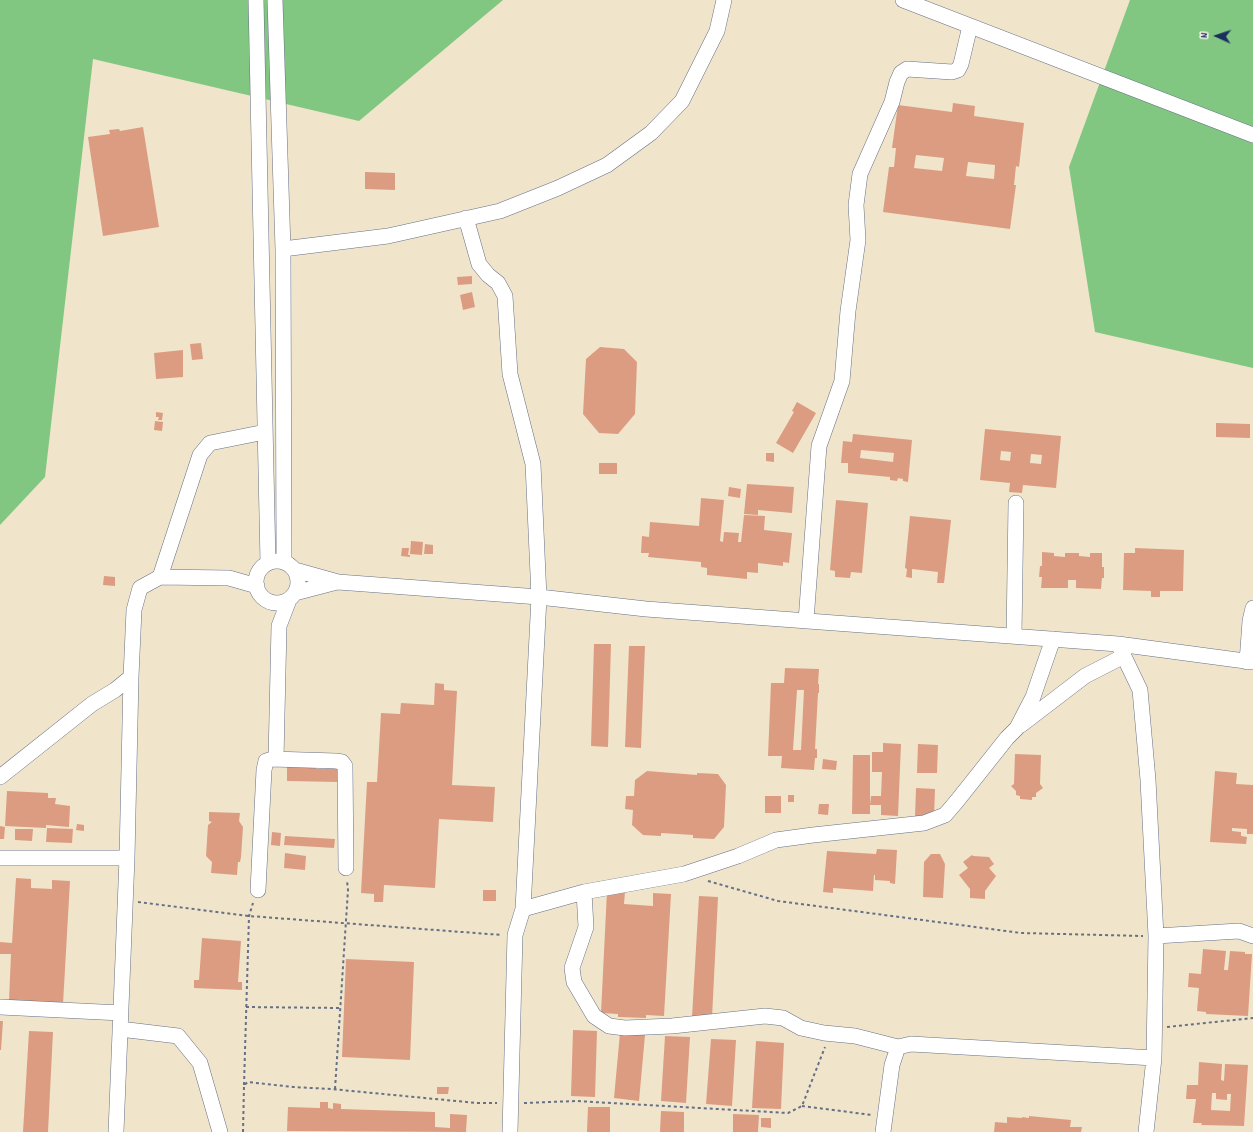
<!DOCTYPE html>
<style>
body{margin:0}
#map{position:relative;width:1253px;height:1132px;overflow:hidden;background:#f0e5ca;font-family:Dekko,sans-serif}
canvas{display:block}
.north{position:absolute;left:1197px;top:16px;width:40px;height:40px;-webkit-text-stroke:3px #f7f3e8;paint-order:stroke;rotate:273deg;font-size:11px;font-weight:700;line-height:16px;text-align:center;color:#1b2f5e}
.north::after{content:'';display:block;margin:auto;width:14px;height:18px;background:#1b2f5e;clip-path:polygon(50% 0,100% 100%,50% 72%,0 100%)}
</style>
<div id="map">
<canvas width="1253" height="1132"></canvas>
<div class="north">N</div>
</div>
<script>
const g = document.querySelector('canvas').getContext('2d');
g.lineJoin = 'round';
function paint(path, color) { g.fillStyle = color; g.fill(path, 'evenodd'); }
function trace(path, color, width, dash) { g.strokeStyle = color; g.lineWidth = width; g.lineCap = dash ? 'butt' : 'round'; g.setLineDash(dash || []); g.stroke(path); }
paint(new Path2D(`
 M0,0H503L359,121L93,59L45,477L0,525Z
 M1130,0H1253V368L1095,332L1069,167Z`), '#81c782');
paint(new Path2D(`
 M953,103L975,106L974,116L1024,123L1019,167L1016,166L1014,185H1016L1010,229L883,212L889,167H894L896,148H892L898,105L952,112ZM916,155L944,158L942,171L914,168ZM968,162L995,165L994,179L966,176Z
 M143,127L159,227L103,236L88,137L110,134L109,130L119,129L120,131Z
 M365,172L395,173V190L365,189Z
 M472,276V284L458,285L457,277Z
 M472,292L475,307L463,310L460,295Z
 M201,343L203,359L192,360L190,344Z
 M600,347L624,349L637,362L635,414L618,434L599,433L583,414L586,359Z
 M183,350V377L156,379L154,353Z
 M797,402L816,413L793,453L776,443L794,412L792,411Z
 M156,412L163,413L162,420H158L159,417H156Z
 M155,421L163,422L162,431L154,430Z
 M1216,423L1250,424V438L1216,437Z
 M985,429L1061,436L1056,488L1023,485L1022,493L1009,492L1010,483L980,480ZM1001,451L1011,452L1010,461L1000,460ZM1031,454L1042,455L1041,464L1030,463Z
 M853,434L912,440L908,482L903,481V479L898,478L897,481L890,480V477L848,473V463H841L843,441L852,442ZM861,450L894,453L893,462L860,458Z
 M766,453H774V462L766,461Z
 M599,463H617V474H599Z
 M747,484L794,487L792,513L758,510V515L744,514Z
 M729,487L741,489L740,498L728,496Z
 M701,498L724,500L720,541L723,542L724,532L739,533L738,542H741L744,515L765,516L764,530L792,533L789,563L783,562V566L758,563V573L747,572V579L707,575V568L701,567V562L648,557L649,553H641L642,536L649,537L650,522L699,526Z
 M836,500L868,503L862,573L851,572L850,578L835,577V571L830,570Z
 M910,516L951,520L944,583H937L938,572L912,569V578L906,577L907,569L905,568Z
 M411,541L423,542L422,555L410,554Z
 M425,544L433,545V554H424Z
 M402,548H409L408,555H410V557L401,556Z
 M1135,548L1184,550L1183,591H1160V597H1151V591L1123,590L1124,553H1135Z
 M1042,552L1054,553V556L1065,557V553H1079V556L1090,557V553H1102V567H1104V578H1102L1101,589L1076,588V580H1068V588H1041L1042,577H1039L1040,566H1042Z
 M104,576L115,577V586L103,585Z
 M594,644H611L608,747L591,746Z
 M629,646H645L641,748L625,747Z
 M785,668L819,669L818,684H819V693H818L815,749H817V758H815L814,770L781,768L782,756H768L771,683H784ZM797,690H804L801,750H793Z
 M435,683L444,684V690L457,691L452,785L495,787L493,822L439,819L435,888L384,885L383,902H374V894L361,893L367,782H377L381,713L400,714L401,703L434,705Z
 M883,743L901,744L898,816L881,815V805H870L871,796H881L882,772H872V752H883Z
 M918,744L938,745L937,773H917Z
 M1015,754L1041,755L1040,784L1043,788L1036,793V797H1032V800L1020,799V796L1016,795V791L1011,786L1014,784Z
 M853,755H870V814H852Z
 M823,759L837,761L836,770L822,769Z
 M287,762L316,763V769H327V763H338V782L287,781Z
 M647,771L697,775V773L718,774L726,785L724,827L714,839L693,838V835L661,833V836L643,835L632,825L633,810L625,809L626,796H634L635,780Z
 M1215,771L1237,773L1236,784L1253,785V834H1247V829L1232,828V831L1241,832V836L1247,837L1246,844L1210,842Z
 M916,788L935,789L934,817H915Z
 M7,791L48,793V798H56L55,804L70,806L69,827L46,825V828L5,826Z
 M788,795H794V802H788Z
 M765,796H781V813H765Z
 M819,804H829L828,815L818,814Z
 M209,812L240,813L239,821L243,827L241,857L240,862H238L237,875L211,873L212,862L206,856L208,825L212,822L209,821Z
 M77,824L84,825V831L76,830Z
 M0,826L5,827L4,839H0Z
 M47,828L73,829L72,843L46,842Z
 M15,829H33L32,841L15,840Z
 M272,832L281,833L280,846L271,845Z
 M285,836L335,839L334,848L284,845Z
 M877,849L897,850L895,884L890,883V881L875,880V875H874L873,891L833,888V893L823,892L827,851L876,854Z
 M285,853L306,856L305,870L284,868Z
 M931,854H940L945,864L943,898L923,897L924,862Z
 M972,855L973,856L989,857L994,864L989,868L996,876L985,891V899L970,898V889L959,875L968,868L963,862Z
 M16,878L31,879V888L52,889V880L70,881L63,1004L9,1001L11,954H0V942L12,943Z
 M483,890H496V901H483Z
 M607,891L625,892L624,904L653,906V893L671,894L664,1016L646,1015V1018L618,1017V1014L601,1013Z
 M699,896L718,897L712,1018L692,1017Z
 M202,938L241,941L238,982H242V990L194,988V980H199Z
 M1203,949L1226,951L1224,970H1228L1230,951L1245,952V954H1252L1248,1016L1206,1014V1012L1197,1011L1199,988L1188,987L1189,973L1201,974Z
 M346,959L414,962L410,1060L342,1057Z
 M0,1021H3L1,1050H0Z
 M573,1030L597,1031L595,1097L571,1096Z
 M29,1031L53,1032L48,1132H23Z
 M620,1033L645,1035L639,1101L614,1098Z
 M665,1036L690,1037L686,1103L661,1101Z
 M711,1039L736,1040L732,1106L706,1104Z
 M756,1041L784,1043L781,1109L752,1108Z
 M1199,1062L1222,1064L1221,1080L1224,1081L1225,1064L1248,1065L1244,1126L1201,1125L1202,1123H1193L1196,1099H1186L1187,1085H1198ZM1212,1093H1216V1099L1227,1100V1094H1231L1230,1111L1211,1110Z
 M437,1087H449L448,1094H437Z
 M320,1102H328V1108L333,1109V1103L341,1104V1109L435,1112V1127L450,1128V1114L467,1115L466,1132L287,1131L288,1107L320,1108Z
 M588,1107H610V1132H587Z
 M661,1111L684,1112V1132H660Z
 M733,1114L759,1115L758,1132H733Z
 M1029,1116L1071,1120L1070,1127H1082L1081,1132H994L995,1122L1007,1123V1117L1022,1118V1117L1029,1118Z
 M761,1118H771V1128L761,1127Z`), '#dc9c82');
const minor = new Path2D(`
 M256,0L268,563
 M275,0L283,249L284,562
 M903,0L1253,135
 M466,218L479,264L488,275L498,283L505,296L510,374L533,464L539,597L523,909L515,935L510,1132
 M283,249L388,236L500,211L558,188L607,165L651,133L682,101L717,31L724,0
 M256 582a21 21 0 1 1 42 0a21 21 0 1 1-42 0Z
 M295,570L338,582L539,597L646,609L1118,644
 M160,577L200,455L210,443L265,432
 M295,593L337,582
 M806,621L819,446L842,381L848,311L858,240L856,205L860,174L892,102L897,82L901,73L907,69L952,72L958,70L961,64L970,26
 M1014,636L1016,503
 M1247,662L1250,621L1253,608
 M1021,725L1085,676L1124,656
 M276,759L279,626L289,600
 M0,777L92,704L115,690L131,677
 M0,858H127
 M258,890L264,770L266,761L272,759L336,761L342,762L345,766L346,868
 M584,892L684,874L738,856L776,840L813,835L924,823L945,815L957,801L1007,738L1017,728L1033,697L1053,639
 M523,909L584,892L586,927L572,968L574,982L594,1016L609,1026L625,1028L672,1026L765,1016L783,1018L801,1028L824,1033L855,1036L898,1047
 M1156,936L1239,931L1253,936
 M0,1007L121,1013
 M120,1029L178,1036L200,1063L220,1132
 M116,1132L127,858L131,677L134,610L140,588L160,577L229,578L257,586
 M883,1132L892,1065L898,1047L911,1044L1154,1058
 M1146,1132L1154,1058L1156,936L1148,780L1140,690L1118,644L1253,662`);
trace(minor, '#666f84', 16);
trace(new Path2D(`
 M708,881L778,901L1021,933L1143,936
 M138,902L249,916L502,935
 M246,1007L340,1008
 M1167,1027L1253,1018
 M244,1085L249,916L253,903
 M335,1089L348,890L347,881
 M524,1103L576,1101L788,1113L802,1106L825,1047
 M802,1106L872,1115
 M243,1132L244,1085L248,1082L293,1087L331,1089L477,1103H497`), '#666f84', 2, [3, 3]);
trace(minor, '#fff', 15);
</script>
